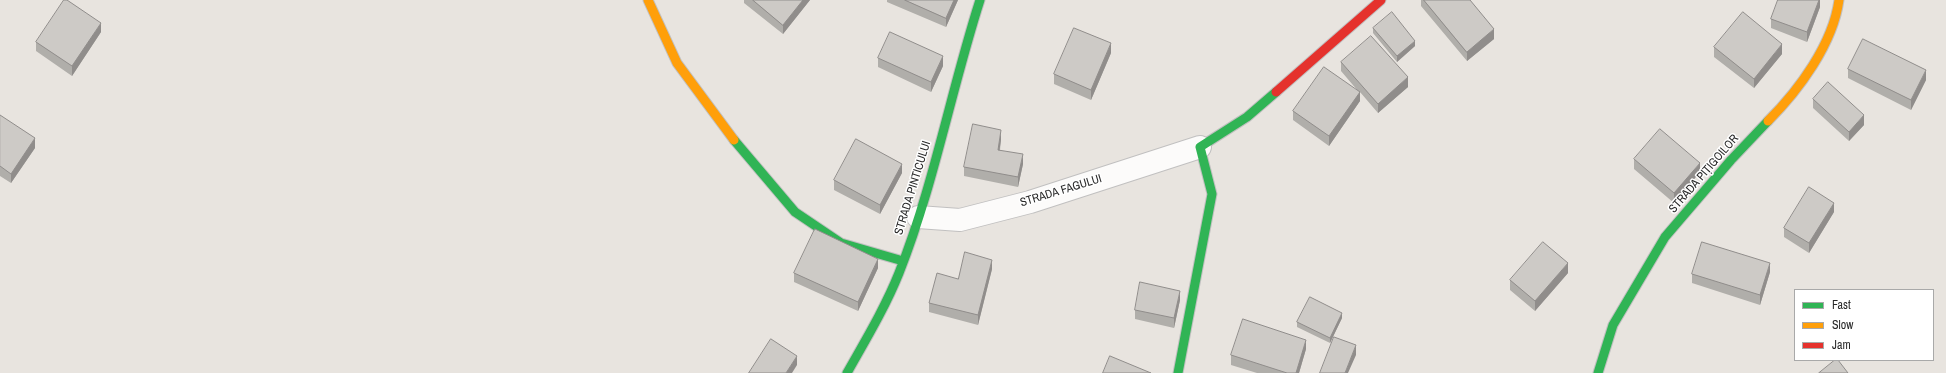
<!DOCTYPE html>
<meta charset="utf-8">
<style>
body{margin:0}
#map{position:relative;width:1946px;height:373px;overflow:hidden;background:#e8e4df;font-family:"Archivo Narrow",sans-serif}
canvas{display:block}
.legend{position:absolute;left:1794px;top:289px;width:140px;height:72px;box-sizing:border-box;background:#fff;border:1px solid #a9a9a9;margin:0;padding:5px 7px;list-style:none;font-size:12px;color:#292929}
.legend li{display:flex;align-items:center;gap:8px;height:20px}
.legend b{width:20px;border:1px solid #a9a9a9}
</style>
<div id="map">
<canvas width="1946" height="373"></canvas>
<ul class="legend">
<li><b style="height:5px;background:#30b455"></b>Fast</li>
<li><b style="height:5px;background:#ff9f0a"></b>Slow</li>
<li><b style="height:5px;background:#e5322d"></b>Jam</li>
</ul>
</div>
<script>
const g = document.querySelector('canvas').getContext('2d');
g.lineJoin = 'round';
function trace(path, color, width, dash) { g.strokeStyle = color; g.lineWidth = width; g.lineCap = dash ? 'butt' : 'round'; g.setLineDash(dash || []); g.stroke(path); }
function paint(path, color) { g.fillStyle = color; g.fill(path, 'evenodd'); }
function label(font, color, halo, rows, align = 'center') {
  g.font = font + ' "Archivo Narrow",sans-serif'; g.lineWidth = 3; g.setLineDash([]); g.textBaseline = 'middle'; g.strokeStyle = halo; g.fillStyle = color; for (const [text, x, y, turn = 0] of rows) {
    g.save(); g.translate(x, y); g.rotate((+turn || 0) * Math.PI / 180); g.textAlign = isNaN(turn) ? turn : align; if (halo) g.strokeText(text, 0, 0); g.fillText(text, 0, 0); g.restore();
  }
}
const street = new Path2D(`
 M918,217L960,220L1030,202L1200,147`);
const fast = new Path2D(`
 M734,140L795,212L841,243L903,261
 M847,373C865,341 885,308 899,273C934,185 951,90 980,0
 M1178,373L1212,194L1200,147L1247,117L1276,92
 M1598,373L1613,325L1665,237L1731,160L1768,121`);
const slow = new Path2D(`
 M648,0L677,63L734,140
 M1768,121C1799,90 1833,44 1839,0`);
const jam = new Path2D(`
 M1276,92L1381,0`);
trace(street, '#c1c0c0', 24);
trace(fast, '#c1c0c0', 11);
trace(slow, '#c1c0c0', 11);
trace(jam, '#c1c0c0', 11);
trace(street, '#fcfbfa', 22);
trace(fast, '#30b455', 9);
trace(slow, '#ff9f0a', 9);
trace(jam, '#e5322d', 9);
paint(new Path2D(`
 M744,0H810L783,34L744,3Z
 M887,0H958L946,27L887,2Z
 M1421,0H1470L1494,39L1467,61L1421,6Z
 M1820,0V7L1807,42L1771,28V19Z
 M1373,28L1415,46L1397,62L1373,33Z
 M101,32L72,76L36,51V42Z
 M1714,47L1782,54L1754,88L1714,57Z
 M1111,53L1091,100L1054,84V74Z
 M878,58L943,66L931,92L878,67Z
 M1341,62L1408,87L1378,113L1360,92V101L1329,146L1293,120V111L1358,91L1341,71Z
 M1848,69L1926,80L1911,110L1848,78Z
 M1813,99L1864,125L1849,141L1813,108Z
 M0,115L35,148L11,183L0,176Z
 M1001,140L1000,150L1023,164L1018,187L964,176V167Z
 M1634,159L1700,172L1674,203L1634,169Z
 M902,173L880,214L834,190V180Z
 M1834,212L1809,253L1784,237V228Z
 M878,268L858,311L794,282V273Z
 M992,269L978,325L929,312V303L958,279Z
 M1770,272L1760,305L1692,283V274Z
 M1568,273L1535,311L1510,290V280Z
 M1180,300L1174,328L1135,319V310Z
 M1342,318L1330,343L1297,327V322Z
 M1306,349L1299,373H1257L1231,365V355Z`), '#b0aeaa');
paint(new Path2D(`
 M803,0H810L783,34V25Z
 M954,0H958L946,27V18Z
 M1819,0H1820V7L1807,42V32Z
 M101,23V32L72,76V66Z
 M1494,29V39L1467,61V52Z
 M1415,41V46L1397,62V56Z
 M1111,43V53L1091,100V90Z
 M1782,44V54L1754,88V79Z
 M943,56V66L931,92V82Z
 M1926,70V80L1911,110V100Z
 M1408,77V87L1378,113V104Z
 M1360,92V101L1329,146V136Z
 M1864,115V125L1849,141V132Z
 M1001,130V140L998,159V150Z
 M35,138V148L11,183V174Z
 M1023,154V164L1018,187V177Z
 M1700,163V172L1674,203V193Z
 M902,164V173L880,214V205Z
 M1834,203V212L1809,253V243Z
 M878,259V268L858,311V302Z
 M992,260V269L978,325V315Z
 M1568,263V273L1535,311V301Z
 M1770,263V272L1760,305V295Z
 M1180,291V300L1174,328V318Z
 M1342,313V318L1330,343V338Z
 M1306,340V349L1299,373H1296Z
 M1356,345V355L1348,373H1345Z
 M797,356V365L792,373H786Z`), '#908d8b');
const building = new Path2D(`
 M64,0H67L101,23L72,66L36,42Z
 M753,0H803L783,25Z
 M905,0H954L946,18Z
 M1424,0H1470L1494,29L1467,52Z
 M1778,0H1819L1807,32L1771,19Z
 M1392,12L1415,41L1397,56L1373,28Z
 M1743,12L1782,44L1754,79L1714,47Z
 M1074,28L1111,43L1091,90L1054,74Z
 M890,32L943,56L931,82L878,58Z
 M1371,36L1408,77L1378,104L1341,62Z
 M1863,39L1926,70L1911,100L1848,69Z
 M1324,67L1360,92L1329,136L1293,111Z
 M1828,82L1864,115L1849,132L1813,99Z
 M0,115L35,138L11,174L0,166Z
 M973,124L1001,130L998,150L1023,154L1018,177L964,167Z
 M1660,129L1700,163L1674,193L1634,159Z
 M856,139L902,164L880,205L834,180Z
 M1809,187L1834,203L1809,243L1784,228Z
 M815,229L878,259L858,302L794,273Z
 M1543,242L1568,263L1535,301L1510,280Z
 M1702,242L1770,263L1760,295L1692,274Z
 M965,252L992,260L978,315L929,303L937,273L958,279Z
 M1140,282L1180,291L1174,318L1135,310Z
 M1310,297L1342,313L1330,338L1297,322Z
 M1243,319L1306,340L1296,373H1287L1231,355Z
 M1334,337L1356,345L1345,373H1320Z
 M771,339L797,356L786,373H749Z
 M1110,356L1151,373H1103Z
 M1835,360H1838L1848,373H1819Z`);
paint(building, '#cdcac6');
trace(building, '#908d8b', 1);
label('12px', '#292929', '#fff', [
 ["STRADA PIȚIGOILOR",1704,174,-49],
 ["STRADA PINTICULUI",913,188,-73],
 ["STRADA FAGULUI",1061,191,-17]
]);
</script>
